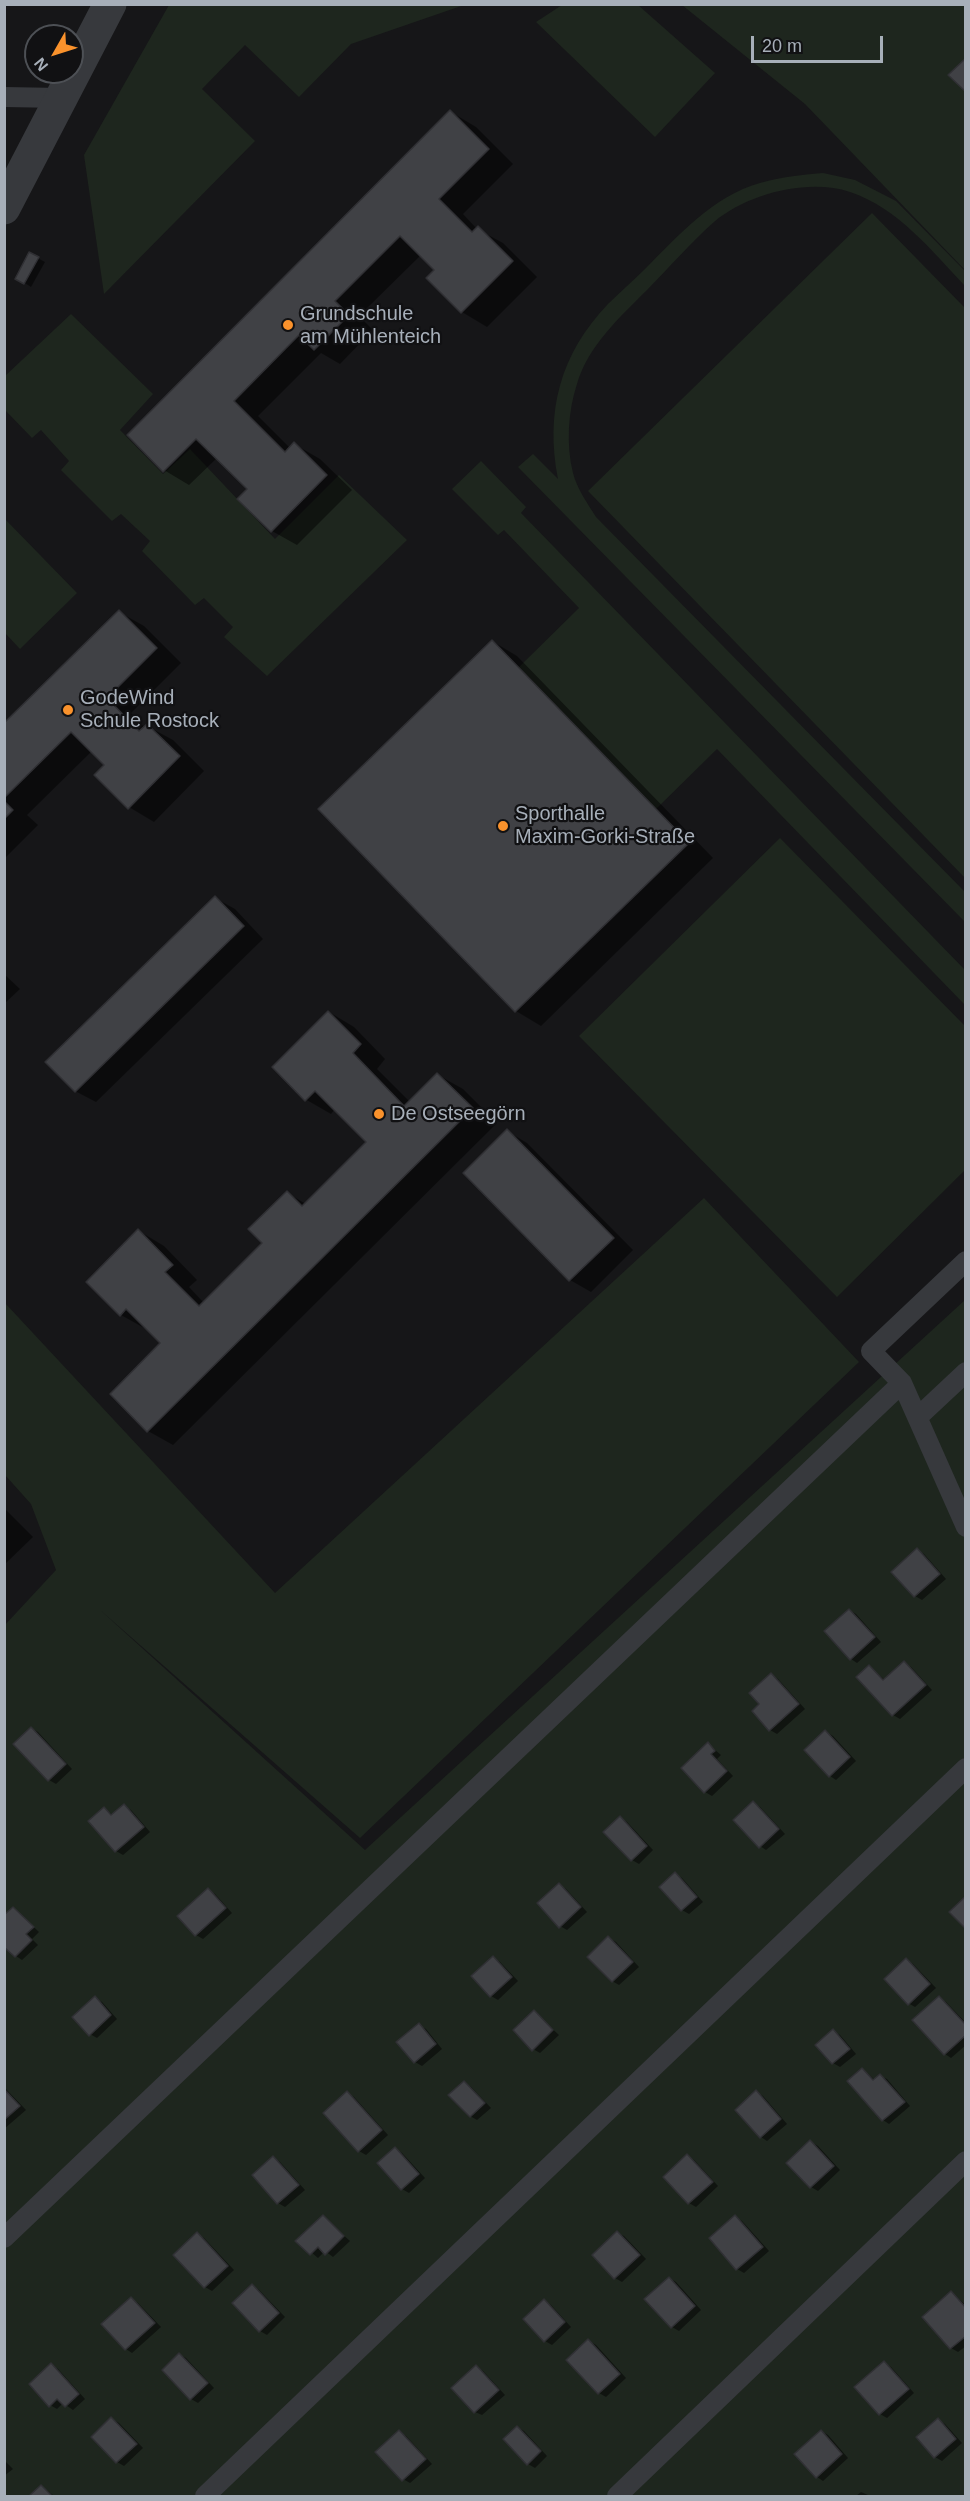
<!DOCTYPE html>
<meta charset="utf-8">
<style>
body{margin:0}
#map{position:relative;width:970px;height:2501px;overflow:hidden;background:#161618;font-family:Arial,sans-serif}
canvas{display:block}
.frame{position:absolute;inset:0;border:6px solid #a7afb9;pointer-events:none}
.north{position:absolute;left:24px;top:24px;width:60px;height:60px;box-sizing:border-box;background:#111113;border:2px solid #4d5055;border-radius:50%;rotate:231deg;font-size:16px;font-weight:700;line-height:24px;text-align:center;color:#a7afb9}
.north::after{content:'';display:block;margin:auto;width:21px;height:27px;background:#fa922c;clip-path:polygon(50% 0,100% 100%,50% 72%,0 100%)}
.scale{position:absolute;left:751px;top:36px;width:132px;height:27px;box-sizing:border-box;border:3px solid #a7afb9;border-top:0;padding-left:8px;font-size:18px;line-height:21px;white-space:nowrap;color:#a7afb9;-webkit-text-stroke:4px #111113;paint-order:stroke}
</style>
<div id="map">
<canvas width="970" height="2501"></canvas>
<div class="frame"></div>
<div class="north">N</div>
<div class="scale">20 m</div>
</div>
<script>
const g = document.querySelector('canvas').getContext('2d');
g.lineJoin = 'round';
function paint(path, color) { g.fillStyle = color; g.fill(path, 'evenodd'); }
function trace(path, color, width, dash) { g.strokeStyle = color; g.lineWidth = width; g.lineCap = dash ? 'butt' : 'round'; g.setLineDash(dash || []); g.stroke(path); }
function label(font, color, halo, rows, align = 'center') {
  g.font = font + ' Arial,sans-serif'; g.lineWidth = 4.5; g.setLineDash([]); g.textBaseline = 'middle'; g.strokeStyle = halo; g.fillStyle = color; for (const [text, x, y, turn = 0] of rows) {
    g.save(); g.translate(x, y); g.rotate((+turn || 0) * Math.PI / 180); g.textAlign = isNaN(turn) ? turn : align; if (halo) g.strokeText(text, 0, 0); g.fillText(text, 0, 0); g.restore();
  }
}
paint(new Path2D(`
 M169,5H464L351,44L299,97L245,45L202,89L255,141L104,294L84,155Z
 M562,5H638L715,73L655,137L536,22Z
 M682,5H965V270L805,104Z
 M823,173L855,180L896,201L965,271V286C932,251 898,208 850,192C808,178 747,194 714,222C690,243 669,268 647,290C620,317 588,346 577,384C568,411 566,445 573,473C577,489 588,504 596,517L965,892V922L518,467L533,454L558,479C545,412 560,354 608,304C620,292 633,281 645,269C678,236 713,196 760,183C780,177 801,175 823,173Z
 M872,213L965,308V878L588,491Z
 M71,314L153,394L120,430L163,474L190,449L275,539L339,475L407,540L267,676L224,637L233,627L204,598L195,605L142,551L150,541L121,514L112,521L61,470L69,461L41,430L32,438L5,410V376Z
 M481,461L526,507L521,513L965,970V1005L717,749L656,809L518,668L579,608L504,530L498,535L452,489Z
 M4,518L77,593L20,649L5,633Z
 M780,838L965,1026V1170L837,1297L579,1036Z
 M704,1198L859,1362L360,1838L99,1609L365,1850L965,1300V2496H5L4,1626L56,1570L31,1504L5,1475V1303L275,1593Z`), '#1e261e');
paint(new Path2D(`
 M451,112L476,127L513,164L463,214L477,229L503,243L537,277L487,327L462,312L428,278L436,270L421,255L359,316L373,330L340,364L321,353L258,416L290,448L294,444L320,459L352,490L297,545L272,531L249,489L217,458L189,485L164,470Z
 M30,254L45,262L31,287L17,278Z
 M119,612L144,626L181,663L131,713L145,728L147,726L173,740L204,771L154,822L129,807L106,765L92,751L27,815L38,825L6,857L4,725Z
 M492,641L517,656L713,858L541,1026L516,1011Z
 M215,898L235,909L263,939L96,1102L75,1091Z
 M4,974L20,989L4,1004Z
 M329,1012L354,1027L385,1059L377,1069L410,1102L438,1075L463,1089L497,1123L173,1445L148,1431L163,1343L146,1329L121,1315L139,1231L164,1246L197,1280L189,1287L204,1303L264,1243L287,1193L306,1204L368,1142L335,1109L331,1114L305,1099Z
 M507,1131L527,1143L633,1250L591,1292L570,1280L465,1173Z
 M4,1508L33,1537L4,1565Z
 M917,1550L924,1554L946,1579L922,1600L915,1596L893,1572Z
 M849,1610L856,1614L881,1642L857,1663L851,1659Z
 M904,1663L911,1667L932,1690L900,1719L893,1715L869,1667L885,1680Z
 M771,1675L778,1679L805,1709L777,1734L770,1730L761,1704Z
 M31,1728L38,1732L72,1769L56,1784L49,1780Z
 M826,1732L833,1736L856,1761L836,1780L830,1776Z
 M708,1744L721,1755L717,1759L733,1776L712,1796L705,1792Z
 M753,1803L760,1807L785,1834L766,1850L760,1846Z
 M124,1806L131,1810L150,1832L123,1855L116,1851L105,1809L113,1815Z
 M620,1818L627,1822L653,1850L639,1864L632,1860Z
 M675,1874L682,1878L703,1902L689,1914L682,1910L661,1887Z
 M559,1885L566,1889L587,1912L567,1930L560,1926Z
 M208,1890L215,1894L232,1913L203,1939L196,1935Z
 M14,1908L39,1932L32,1939L38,1945L22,1960L16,1956Z
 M609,1938L616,1942L639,1967L619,1985L612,1981Z
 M493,1958L500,1962L518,1981L498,2000L491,1996Z
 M906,1960L913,1964L936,1988L915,2007L908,2003Z
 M95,1998L102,2002L117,2019L97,2038L90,2034Z
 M939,1998L946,2002L966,2023V2045L951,2058L945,2054Z
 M534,2012L559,2035L540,2053L533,2049Z
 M419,2025L426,2029L442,2049L422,2066L415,2062Z
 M833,2031L840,2035L856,2054L840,2067L833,2063Z
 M863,2070L875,2080L880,2076L887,2079L910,2106L889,2124L883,2120Z
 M464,2083L471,2087L491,2108L477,2120L470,2116Z
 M4,2087L26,2110L4,2129Z
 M756,2092L763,2096L787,2124L767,2141L761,2137Z
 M347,2093L354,2097L388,2135L366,2155L359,2151Z
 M811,2142L818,2146L840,2170L818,2191L811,2187Z
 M395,2149L402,2153L425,2178L409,2193L402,2189L379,2164Z
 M687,2156L694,2160L718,2186L696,2207L689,2203Z
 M274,2158L280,2162L305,2190L285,2207L278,2203L254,2176Z
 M323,2217L350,2241L333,2257L325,2251L318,2258L298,2241Z
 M735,2217L742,2221L769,2251L744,2273L737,2269L711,2238Z
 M617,2233L624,2236L646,2259L622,2282L615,2278Z
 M197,2234L204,2238L234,2270L212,2291L205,2287L175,2255Z
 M669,2278L676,2282L701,2310L679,2331L672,2327Z
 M253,2286L259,2290L285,2317L267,2335L260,2331Z
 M951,2293L966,2305V2346L958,2352L951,2348L924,2317Z
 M131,2299L138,2303L161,2327L132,2353L126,2349Z
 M544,2301L551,2305L571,2327L552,2345L545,2341L525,2319Z
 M589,2341L596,2345L626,2378L606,2397L599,2393Z
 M179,2354L186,2358L214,2388L198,2403L191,2399Z
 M884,2363L891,2367L914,2393L887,2418L880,2414Z
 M51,2365L58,2369L85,2399L73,2410L63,2403L57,2409L50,2405Z
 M476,2367L483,2371L505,2395L482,2415L475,2412Z
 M112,2419L119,2423L143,2448L124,2466L117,2462Z
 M938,2420L945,2424L962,2443L942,2461L935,2457L918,2437Z
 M517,2427L524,2431L547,2456L535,2468L528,2464Z
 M821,2431L828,2435L848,2458L823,2481L817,2477Z
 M399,2432L406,2436L432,2464L410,2483L403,2479Z
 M4,2460L13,2469L4,2476Z
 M42,2487L48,2491L54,2496H31Z
 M861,2492L868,2495L869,2496H856Z`), '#0007');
const building = new Path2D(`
 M966,58V92L948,75Z
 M450,110L489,149L439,199L472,232L478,226L513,261L461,313L426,278L434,270L400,236L335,301L349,315L314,350L299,335L234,401L285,452L294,442L327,475L271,532L237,499L247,489L196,439L163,472L127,435Z
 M29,252L39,257L24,284L15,279Z
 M119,610L157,648L107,698L139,731L147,724L180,756L128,809L94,775L104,765L71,732L4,798V723Z
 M492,640L689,843L515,1012L318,809Z
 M4,801L13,810L4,819Z
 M215,896L244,926L75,1092L45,1062Z
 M328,1011L361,1044L353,1053L404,1106L437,1073L473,1108L147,1432L110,1394L160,1343L126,1309L120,1316L86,1282L138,1229L173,1265L165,1272L199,1306L262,1243L248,1229L287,1191L302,1206L366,1142L315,1091L305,1101L272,1067Z
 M507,1129L614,1238L569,1281L463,1173Z
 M917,1548L940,1574L914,1597L891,1572Z
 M849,1609L875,1637L850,1660L824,1631Z
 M904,1661L926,1685L892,1716L856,1677L869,1665L883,1680Z
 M771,1673L799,1704L769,1731L752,1711L759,1704L749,1693Z
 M31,1727L66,1764L48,1781L13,1744Z
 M825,1730L850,1757L829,1777L804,1750Z
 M708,1742L715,1751L711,1754L727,1771L704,1793L681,1768Z
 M753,1801L779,1829L759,1848L733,1820Z
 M124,1804L144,1827L115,1852L88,1821L104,1807L111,1815Z
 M620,1816L647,1846L631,1861L603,1832Z
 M675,1872L697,1897L681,1911L659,1887Z
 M559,1883L581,1907L559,1928L537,1903Z
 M208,1888L226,1908L195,1936L177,1916Z
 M966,1896V1929L949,1912Z
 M13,1907L34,1927L26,1934L32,1940L15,1957L4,1947V1915Z
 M608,1936L633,1962L612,1982L587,1957Z
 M493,1956L512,1977L490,1997L471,1976Z
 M906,1958L930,1984L908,2005L884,1979Z
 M95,1996L111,2015L89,2036L72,2017Z
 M939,1996L966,2025V2035L944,2055L912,2020Z
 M534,2010L553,2030L532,2051L513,2030Z
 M419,2023L436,2044L414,2063L396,2042Z
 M833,2029L850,2049L832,2064L815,2045Z
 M862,2068L873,2080L880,2074L905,2102L882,2121L847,2081Z
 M464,2081L485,2103L470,2117L448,2095Z
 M4,2089L20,2106L4,2120Z
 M756,2090L781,2119L760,2138L735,2110Z
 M347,2091L382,2130L358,2152L323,2113Z
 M810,2140L834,2166L810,2188L786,2163Z
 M395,2147L419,2174L401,2190L377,2163Z
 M687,2154L713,2182L688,2204L663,2177Z
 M273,2156L299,2185L277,2204L252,2175Z
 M323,2215L344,2236L325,2255L318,2247L310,2255L295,2241Z
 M735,2215L763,2247L736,2270L709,2238Z
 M617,2231L640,2255L614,2279L592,2255Z
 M197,2232L228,2266L204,2288L173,2255Z
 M669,2277L695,2306L671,2328L644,2299Z
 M252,2284L279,2313L259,2332L232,2303Z
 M951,2291L966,2308V2336L950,2349L922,2317Z
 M131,2297L155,2323L125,2350L101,2324Z
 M544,2299L565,2322L544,2342L523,2319Z
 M588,2339L620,2374L598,2394L566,2360Z
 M179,2353L208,2383L190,2400L162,2370Z
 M884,2361L909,2389L879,2415L854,2387Z
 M51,2363L79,2394L65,2407L57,2399L49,2407L29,2384Z
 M476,2365L499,2390L474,2413L451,2388Z
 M111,2417L137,2444L116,2463L91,2437Z
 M938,2418L956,2439L934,2458L916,2437Z
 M517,2426L541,2451L527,2465L503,2439Z
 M399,2430L426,2459L402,2481L375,2452Z
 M821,2430L842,2454L816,2478L794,2454Z
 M41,2485L52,2496H29Z`);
paint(building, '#404145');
trace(building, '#303034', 1.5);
trace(new Path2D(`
 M4,97L61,98
 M902,1383L871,1351L966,1261
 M918,1417L966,1372
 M4,2238L902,1383L966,1527
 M205,2496L966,1768
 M617,2496L966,2161`), '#37393d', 20);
trace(new Path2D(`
 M4,208L110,4`), '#37393d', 33);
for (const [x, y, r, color] of [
 [288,325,6,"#fa922c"],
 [68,710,6,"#fa922c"],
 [503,826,6,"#fa922c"],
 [379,1114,6,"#fa922c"]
]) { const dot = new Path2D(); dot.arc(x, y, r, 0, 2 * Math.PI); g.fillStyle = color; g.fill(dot); trace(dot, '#111113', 2); }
label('20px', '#a7afb9', '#111113', [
 ["Grundschule",300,314],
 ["am Mühlenteich",300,337],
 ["GodeWind",80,698],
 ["Schule Rostock",80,721],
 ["Sporthalle",515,814],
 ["Maxim-Gorki-Straße",515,837],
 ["De Ostseegörn",391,1114]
], 'left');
</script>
